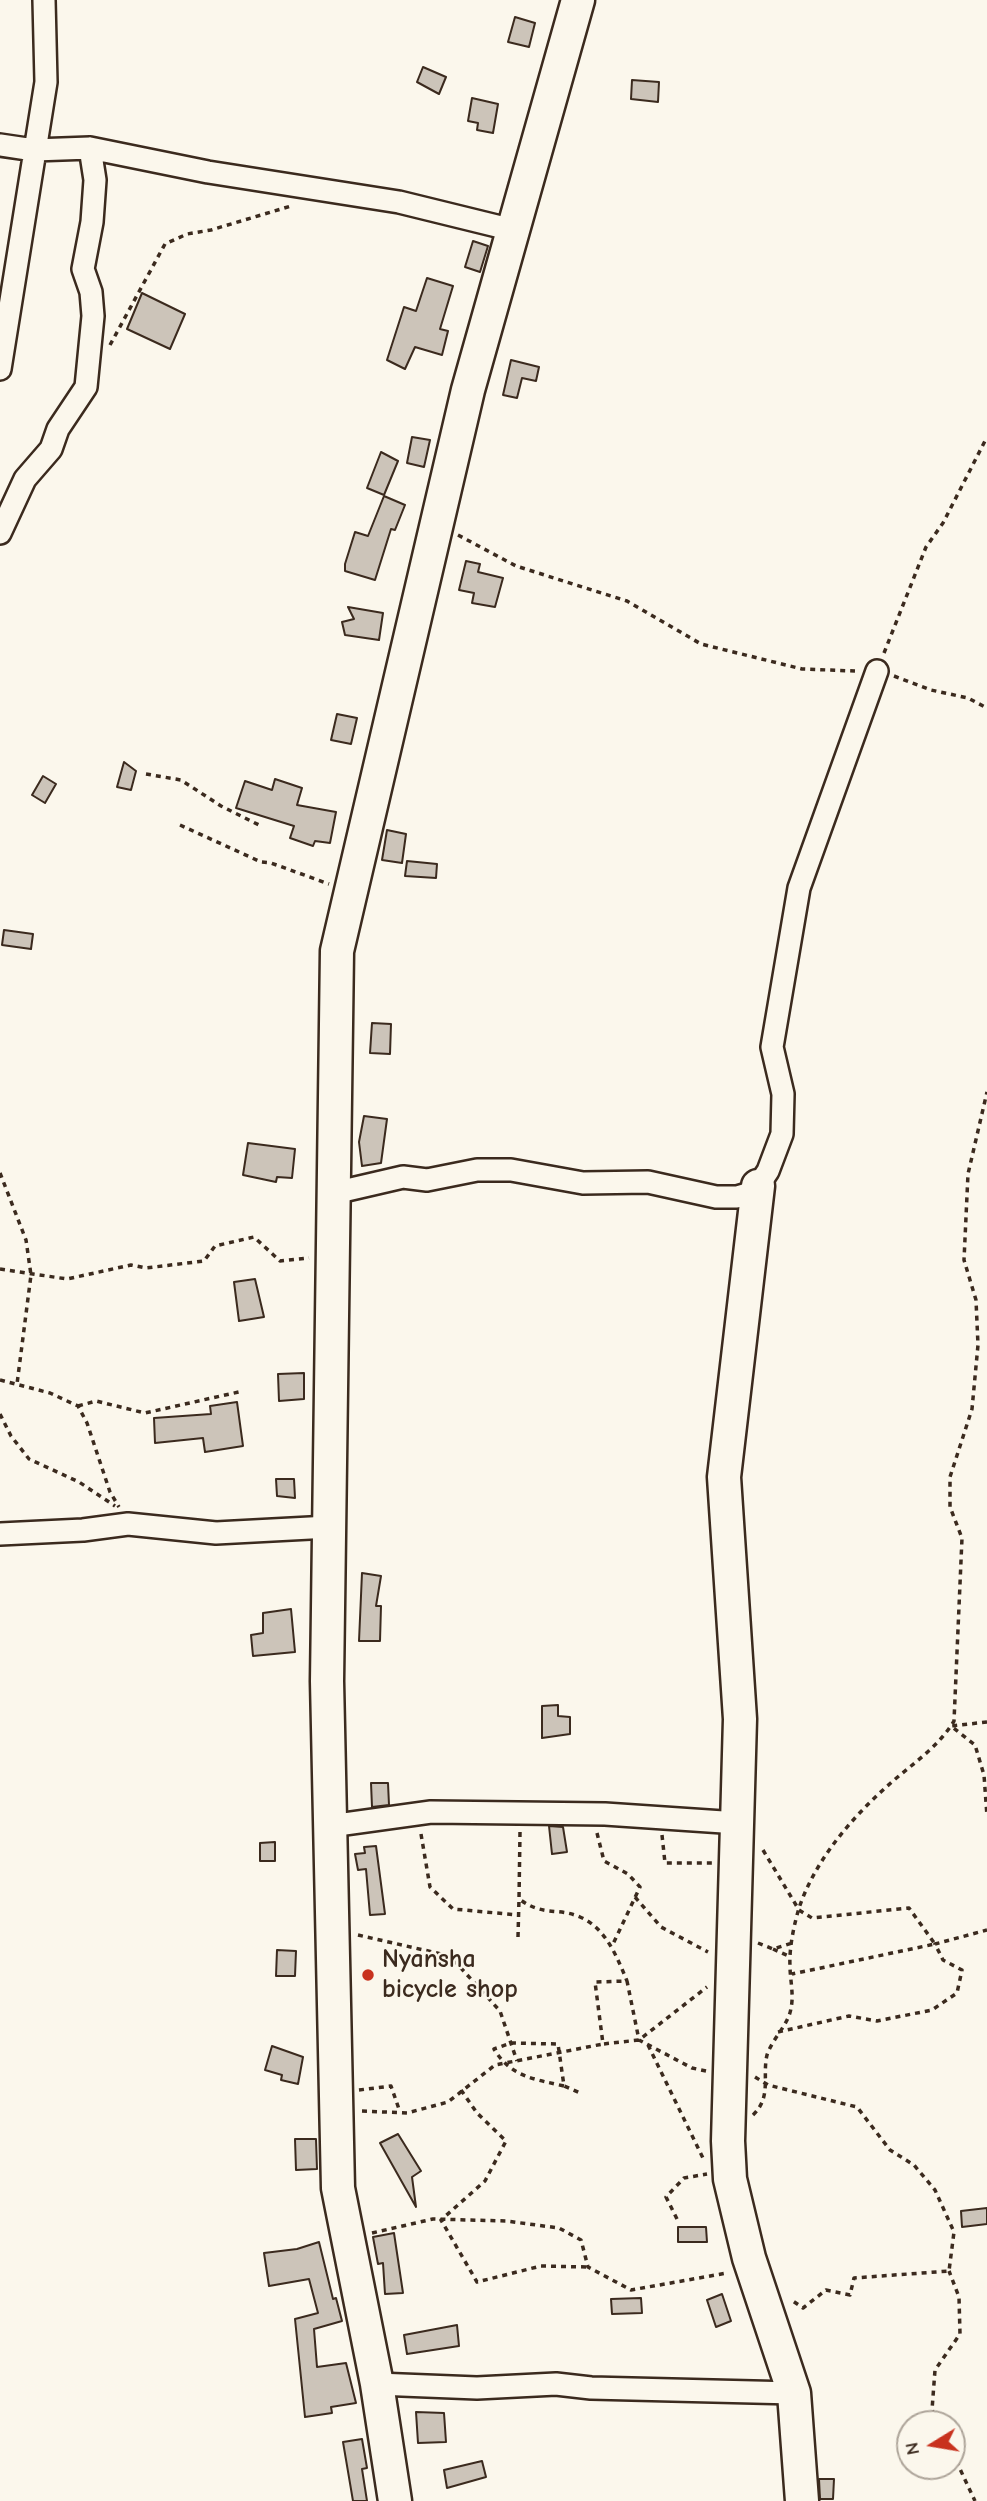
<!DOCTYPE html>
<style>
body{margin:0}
#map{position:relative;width:987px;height:2501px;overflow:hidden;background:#fbf7ec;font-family:"Comic Neue",sans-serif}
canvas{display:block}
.north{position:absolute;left:896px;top:2410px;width:70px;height:70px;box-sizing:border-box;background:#fbf7ec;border:2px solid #aea59a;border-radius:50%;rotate:259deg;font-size:19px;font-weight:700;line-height:28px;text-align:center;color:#3b2a1e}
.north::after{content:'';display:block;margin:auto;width:24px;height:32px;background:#c8321e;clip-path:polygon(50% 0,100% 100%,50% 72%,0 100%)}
</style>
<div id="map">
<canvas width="987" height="2501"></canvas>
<div class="north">N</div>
</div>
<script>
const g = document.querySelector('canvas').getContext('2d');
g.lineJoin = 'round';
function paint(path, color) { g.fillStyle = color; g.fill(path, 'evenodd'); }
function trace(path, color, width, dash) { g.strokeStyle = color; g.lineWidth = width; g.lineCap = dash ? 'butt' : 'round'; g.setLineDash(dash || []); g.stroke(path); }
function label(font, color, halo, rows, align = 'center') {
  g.font = font + ' "Comic Neue",sans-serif'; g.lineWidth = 5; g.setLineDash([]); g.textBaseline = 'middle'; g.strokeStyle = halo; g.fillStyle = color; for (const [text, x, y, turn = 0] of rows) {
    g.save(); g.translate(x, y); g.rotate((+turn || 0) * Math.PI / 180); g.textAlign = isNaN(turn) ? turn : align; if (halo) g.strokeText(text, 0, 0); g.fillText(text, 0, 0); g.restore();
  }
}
const building = new Path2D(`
 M515,17L535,23L529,47L508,42Z
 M423,67L446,77L439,94L417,82Z
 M632,80L659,82L658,102L631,99Z
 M472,98L498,104L493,133L477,130L478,123L468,121Z
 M473,241L488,246L480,272L465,267Z
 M427,278L453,286L440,329L448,331L442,355L415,347L405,369L387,360L404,307L416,311Z
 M142,293L185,314L170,349L127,329Z
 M511,360L539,367L536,381L522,378L517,398L503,395Z
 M412,437L430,440L424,467L407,463Z
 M381,452L398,461L384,495L367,488Z
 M384,496L405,505L395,530L391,529L375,580L345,571V564L355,532L368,536Z
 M466,561L480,564L478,572L503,578L495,607L472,603L474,593L459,590Z
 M348,607L383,613L379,640L345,635L342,622L354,619Z
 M337,714L357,718L351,744L331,740Z
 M124,762L136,771L131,790L117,787Z
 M43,776L56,784L45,803L32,795Z
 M275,779L302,788L297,805L336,812L330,843L315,841L313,846L290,838L294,826L236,808L245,781L272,790Z
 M387,830L406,834L402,863L382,860Z
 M407,861L437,864L436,878L405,876Z
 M4,930L33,934L31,949L2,945Z
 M372,1023L391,1024L390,1054L370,1053Z
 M364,1116L387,1119L381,1163L362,1166L359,1142Z
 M248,1143L295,1149L292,1178L277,1177L276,1182L243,1175Z
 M255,1279L264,1317L239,1321L234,1282Z
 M304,1373V1399L279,1401L278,1374Z
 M237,1402L243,1446L205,1452L203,1438L155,1443L154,1418L211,1414L210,1406Z
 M276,1479H294L295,1498L277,1496Z
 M362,1573L381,1576L376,1606H381L380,1641H359Z
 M291,1609L295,1652L253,1656L251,1635L263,1633V1613Z
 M558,1705V1716L570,1717V1734L542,1738V1706Z
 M371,1783H388L389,1805L372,1807Z
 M549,1826L563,1827L567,1852L552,1854Z
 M275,1842V1861H260V1843Z
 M376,1846L385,1914L370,1915L366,1869L358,1870L355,1854L365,1853L364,1847Z
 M277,1950L296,1951L295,1976H276Z
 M272,2046L303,2057L298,2084L281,2080L282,2075L265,2070Z
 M398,2134L421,2171L412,2177L416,2207L380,2143Z
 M295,2139H316L317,2169L296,2170Z
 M987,2208V2224L962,2227L961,2211Z
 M678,2227H706L707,2242H678Z
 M394,2233L403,2293L385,2294L383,2263L378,2264L373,2237Z
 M319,2242L333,2299L336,2298L342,2321L314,2329L317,2367L346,2363L356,2403L331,2407L332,2413L305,2417L295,2319L318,2313L309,2279L269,2286L264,2253L297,2249Z
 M722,2294L731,2321L716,2327L707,2300Z
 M641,2298L642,2313L612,2314L611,2299Z
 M457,2325L459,2346L407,2354L404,2335Z
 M416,2412L444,2413L446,2442L418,2443Z
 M362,2439L367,2468L362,2469L367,2501H353L343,2442Z
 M482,2461L486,2477L447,2488L444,2470Z
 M819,2479H834L833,2499H820Z`);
paint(building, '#ccc4b9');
trace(building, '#3b2a1e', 2);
const street = new Path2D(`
 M0,145L34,150L90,148L208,172L399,202L513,230
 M0,369L46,82L44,0
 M0,533L25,479L51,449L58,429L86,387L93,316L91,292L83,269L92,222L95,180L90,148
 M334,1193L403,1177L427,1180L477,1170H511L583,1183L648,1182L716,1197H737L754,1192L768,1171L782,1134L783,1094L772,1047L799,888L877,671
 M0,1534L83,1530L128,1524L216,1533L329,1527
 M330,1826L431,1812L605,1814L738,1823
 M377,2384L477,2388L556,2384L591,2388L794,2393`);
const secondary = new Path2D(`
 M758,1186L724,1477L740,1719L728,2141L730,2179L749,2258L794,2393L802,2501
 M395,2501L377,2384L338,2188L327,1681L337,951L468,390L578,0`);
trace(street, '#3b2a1e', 26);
trace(secondary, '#3b2a1e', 37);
trace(new Path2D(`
 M110,345L165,244L187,234L211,230L291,206
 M458,535L516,566L627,601L701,644L802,669L855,671
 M884,653L926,547L943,523L987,437
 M894,676L931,690L968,698L987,708
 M146,774L181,780L221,806L261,826
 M180,825L261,862L271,863L329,884
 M0,1173L26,1240L31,1275L17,1384
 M0,1269L67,1279L131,1265L146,1268L204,1261L215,1246L254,1237L280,1261L309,1258
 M0,1380L50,1393L78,1406L87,1423L110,1492L119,1507
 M78,1406L96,1401L145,1413L243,1391
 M0,1414L11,1436L29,1459L79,1482L115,1506
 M987,1722L951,1726L975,1745L984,1775L987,1816
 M520,1832L519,1899C544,1917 557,1907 580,1917C606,1928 617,1957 627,1981
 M597,1833L604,1861L628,1874L640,1887L613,1944
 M421,1834L430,1887L453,1909L518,1915
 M662,1835L665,1863H713
 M763,1850L799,1910L812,1918L909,1908L935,1944L792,1974
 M635,1897L661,1927L708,1952
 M358,1935L450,1956L500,2011L517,2061
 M518,1937L519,1899
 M758,1943L773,1949L792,1943
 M773,1949L791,1957
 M778,2032L849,2016L877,2021L932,2010L957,1993L962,1970L943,1960L935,1944L987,1930
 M648,2045L703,2158
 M706,2071L692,2068L639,2040L627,1981L595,1982L603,2044L639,2040L707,1987
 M755,2077L768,2085L857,2107L890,2150L914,2165L935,2190L954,2232L949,2271L854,2278L850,2295L826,2290L803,2308L790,2299
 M564,2086C534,2079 511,2077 494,2049L511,2043L558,2044L564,2086L580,2093
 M359,2090L391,2086L400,2112
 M461,2090L477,2113L506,2141L485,2181L441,2220L477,2282L541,2266L588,2267
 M362,2111L407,2113L448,2102L495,2065L603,2044
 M753,2115C772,2097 762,2076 767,2055C772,2039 789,2024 791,2008C794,1995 790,1979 790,1966C789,1948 794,1925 799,1908C816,1858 854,1815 893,1781C915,1762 939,1746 954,1721L962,1538L950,1507V1477L972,1409L978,1345L976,1300L964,1260L968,1174L987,1092
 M677,2219L666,2197L684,2178L707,2174
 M372,2233L433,2219L506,2221L559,2228L581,2240L588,2267L631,2290L727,2273
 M939,2424L932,2410L935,2370L960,2334L959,2297L949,2271
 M952,2452L975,2501`), '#3b2a1e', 3.5, [5, 5]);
trace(street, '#fbf7ec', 21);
trace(secondary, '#fbf7ec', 32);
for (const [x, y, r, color] of [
 [368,1975,7,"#c8321e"]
]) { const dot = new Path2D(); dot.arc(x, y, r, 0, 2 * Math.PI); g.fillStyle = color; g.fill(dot); trace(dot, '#fbf7ec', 2.5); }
label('bold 26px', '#3b2a1e', '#fbf7ec', [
 ["Nyansha",382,1960],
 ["bicycle shop",382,1990]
], 'left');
</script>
